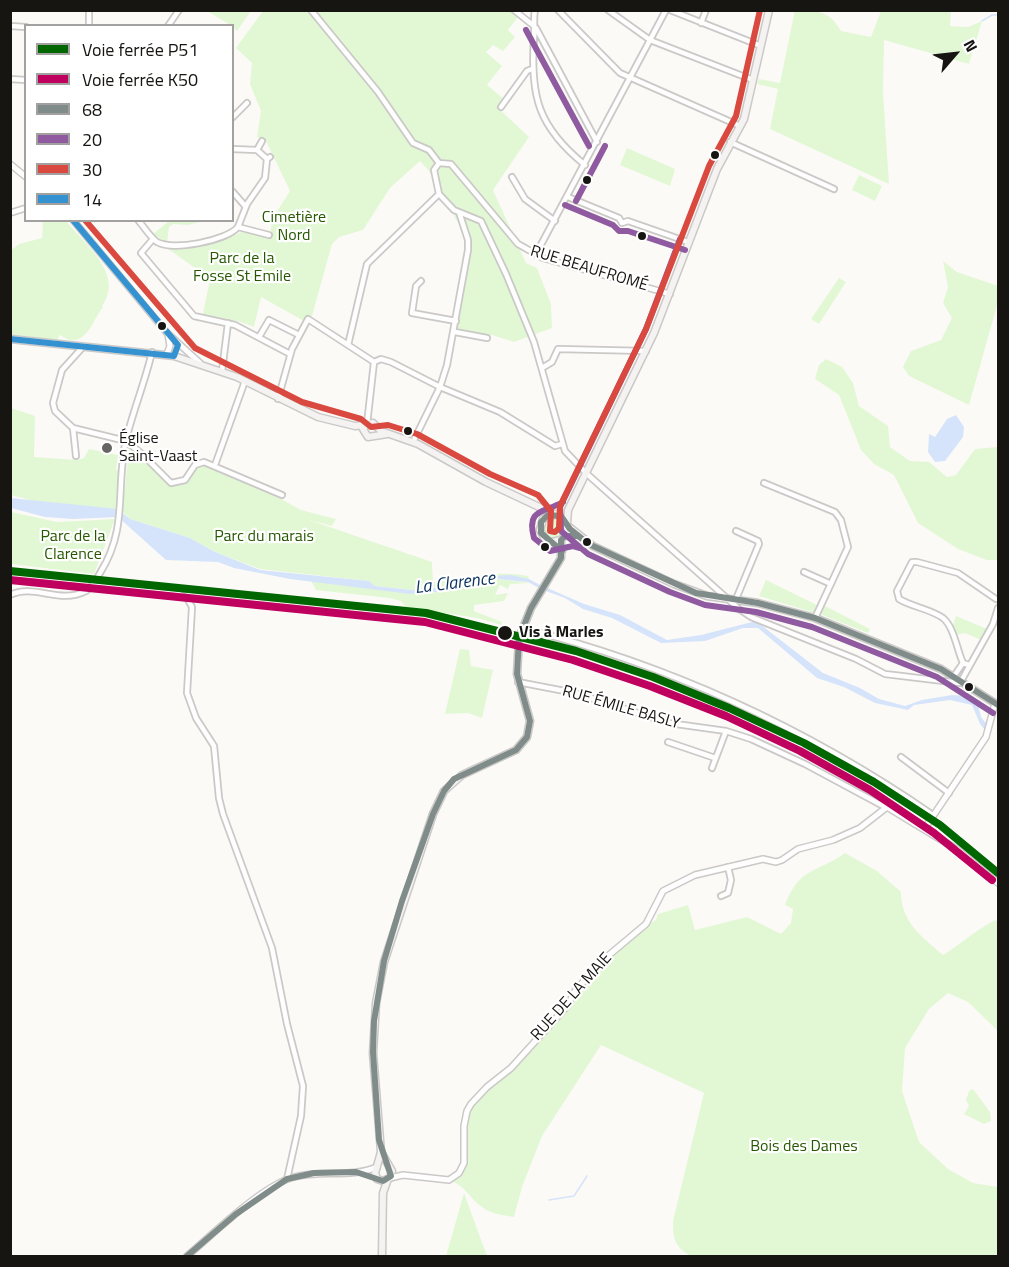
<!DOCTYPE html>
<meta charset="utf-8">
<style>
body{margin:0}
#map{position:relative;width:1009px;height:1267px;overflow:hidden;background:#fcfaf7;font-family:"Titillium Web",sans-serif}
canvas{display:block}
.frame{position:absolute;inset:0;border:12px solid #171512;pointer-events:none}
.legend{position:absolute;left:24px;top:24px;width:210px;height:198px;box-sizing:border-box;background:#fff;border:2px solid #a2a1a0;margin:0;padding:8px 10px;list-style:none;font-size:18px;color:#171512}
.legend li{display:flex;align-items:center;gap:12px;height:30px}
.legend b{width:30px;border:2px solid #a2a1a0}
.north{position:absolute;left:925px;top:24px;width:60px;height:60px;-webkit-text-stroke:4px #fff;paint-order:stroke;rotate:62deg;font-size:16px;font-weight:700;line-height:24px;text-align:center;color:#171512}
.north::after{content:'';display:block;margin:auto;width:21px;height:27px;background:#171512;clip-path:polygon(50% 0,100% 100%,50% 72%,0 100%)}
</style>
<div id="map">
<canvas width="1009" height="1267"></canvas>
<div class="frame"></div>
<ul class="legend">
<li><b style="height:8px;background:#060"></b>Voie ferrée P51</li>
<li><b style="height:8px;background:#bf005f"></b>Voie ferrée K50</li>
<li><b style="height:8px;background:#808c89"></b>68</li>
<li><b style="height:8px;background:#8f5aa0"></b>20</li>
<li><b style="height:8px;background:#da493f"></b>30</li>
<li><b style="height:8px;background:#3592d0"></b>14</li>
</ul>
<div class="north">N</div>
</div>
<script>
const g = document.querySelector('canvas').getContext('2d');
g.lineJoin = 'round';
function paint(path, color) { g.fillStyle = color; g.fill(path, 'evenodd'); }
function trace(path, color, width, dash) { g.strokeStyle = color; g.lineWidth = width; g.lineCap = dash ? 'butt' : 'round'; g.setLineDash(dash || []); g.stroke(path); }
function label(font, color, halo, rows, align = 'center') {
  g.font = font + ' "Titillium Web",sans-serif'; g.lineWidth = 4.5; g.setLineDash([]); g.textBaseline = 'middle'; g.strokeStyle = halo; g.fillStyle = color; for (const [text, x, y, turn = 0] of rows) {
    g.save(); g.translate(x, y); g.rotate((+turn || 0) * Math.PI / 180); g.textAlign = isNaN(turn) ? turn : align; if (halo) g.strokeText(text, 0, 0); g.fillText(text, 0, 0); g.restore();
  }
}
paint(new Path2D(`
 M511,10L518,17L508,30L515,37L503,51L493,45L486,52L502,66L487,85L504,99L497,107L529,137L493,190L526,263L537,268L551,304L552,328L514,342L492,335L461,331L453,332L468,246L467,239L429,171L420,161L390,188L363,230L339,237L332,244L312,316L306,317L304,321L261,297L254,327L238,321L202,319L210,279L167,248L216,243L241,232L270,236L272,219L290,191L265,139L257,137L261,111L250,84L252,63L236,48L263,11Z
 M795,10C816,10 829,10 841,31L871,37L881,11H951L950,26L968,27L982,21L969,64L884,40L883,91L889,184L770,129L778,89L757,84L759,79L780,83Z
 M207,11H251L237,31L232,26Z
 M627,148L675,169L670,186L620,165Z
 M859,175L882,186L875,201L852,190Z
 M43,221H66C89,248 124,276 102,306L103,308C96,311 86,355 60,335L57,340L11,335V250L19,244L42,238Z
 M169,221H203L188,225L173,224L169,227L167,243L153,234Z
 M943,261L957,272L998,286V302L969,405L909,376L903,367L911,351L941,340L952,318L943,303L948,287Z
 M839,278L846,282L819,324L811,319Z
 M826,359L842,367L853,383L859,406L888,426L890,447L910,461L929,462L947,477L956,475L975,449L998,447V560H987L958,549L918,523L894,475L874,464L861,450L839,395L815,379L819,365Z
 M11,408L35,416L34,457L77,460L84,458L89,449L118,455L116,470H120L116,509L42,503L11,495Z
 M130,444L167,481L180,482L195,465L204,462L282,495L281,499L301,510L336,519L332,526L309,520L432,562L433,582C467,580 493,569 528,576L529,579L491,576L445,587L412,590L375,586L369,581L260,569L213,551L190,538L130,519L122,511Z
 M11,512L57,522L115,519L94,574L11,564Z
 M553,517L562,521L565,527L561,537L551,540L543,533L544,523L550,528L553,526Z
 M498,579L531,583L510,584L508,589L500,585L495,595L508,593L504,601L474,605V611L502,622L501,625L477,618L406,607L401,601L389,598L316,590L311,581L427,594Z
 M766,580L819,606L815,613L759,596Z
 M823,605L870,629L868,633L822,615Z
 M956,616L987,629L981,640L965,633L955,635L952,627Z
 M460,649L469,650L471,666L493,670L482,718L468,713L445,714Z
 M845,853L877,871L901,892C901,922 922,937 943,955C961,944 977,929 995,920L998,922V1031L968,1002L948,993L929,1009L905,1048L902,1091L919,1142L948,1169L973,1183L998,1187V1256H691C675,1247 673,1240 673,1221L704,1093L601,1045L542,1136L522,1187L514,1217C501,1215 489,1214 478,1204C468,1195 464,1186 450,1180L464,1163L467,1111L568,1005C585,971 622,936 656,920L658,914L688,905L695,930L747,917L781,934L791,923L793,909L785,905C799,867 817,873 845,853Z
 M973,1089L990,1112L991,1121L984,1124L964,1114L969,1106L966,1100L969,1091Z
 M464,1193L487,1256H446Z`), '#e2f8d5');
paint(new Path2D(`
 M956,415L964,427L963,437L945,461L935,462L928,452L929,434L935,437L947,419Z
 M11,498L118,509L130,519L190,538L213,551L260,570L369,581L375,586L412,590L445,587L491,576L511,575L529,579L540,585L539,588L528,582L498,579L449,591L410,594L290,579L234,568L218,562L166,560L118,517L73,519L45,517L11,508Z
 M545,587L584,604L620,615L667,640L701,635L756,621L823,673L860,688L879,699L905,706L922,700L952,695L968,696L977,701L981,717L988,726L986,731L980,724L972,705L950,700L914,705L908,710L875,703L844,687L817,678L758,628H743L705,641L661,643L612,618L583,609L565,598L543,590Z`), '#d5e4fa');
trace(new Path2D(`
 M982,21L992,15H998
 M549,1200L574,1196L587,1176`), '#d5e4fa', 1.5);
const minor = new Path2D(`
 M311,10L378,92L413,143L429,150L439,163
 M514,10L534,26
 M535,10C533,20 535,29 534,38C530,96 538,127 585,165
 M558,10L620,73L740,126
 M608,10L650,40L753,80
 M670,10L761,46
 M701,23L706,10
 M10,26L26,27
 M89,26V10
 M168,26L179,10
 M536,28L597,142
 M10,79L26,80
 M501,107L527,71L532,69
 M232,118L247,103
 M262,141L257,150L267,159L270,157
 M730,142L834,189
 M232,149L257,150
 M439,163L434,170L439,194L454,210L481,221L506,274L534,342L565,451L587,474L739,609L751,617L856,659L885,674L960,683L993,624L998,608
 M439,163L451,164L518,244L543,258L670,294
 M512,177L525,199L555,221
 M232,191L246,207
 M568,197L619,218L622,223L628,221L688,242
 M10,213L26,208
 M138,220C144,227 150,237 157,242C173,251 226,241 238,227L269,235
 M238,227L247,204L265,178L267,159
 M153,239L141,253L194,316L235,325L290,354
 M536,254L666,10
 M421,281L416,286L412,313L456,321
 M455,332L487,338
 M259,337L269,320L299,335
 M82,348L62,370L53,403L55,411L73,428L126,441L141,453L171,483L185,480L195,465L204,462L282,495
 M374,362L381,359L391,362L440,387L500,412L555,446L562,444
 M542,368L552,362L558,349L646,351
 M222,371L228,323
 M278,399L292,349L308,319L348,345
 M367,424L374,362L348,345L367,264L439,194
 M73,428L76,456
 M413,442L440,387L447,365L468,250V240L459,212
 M215,465L245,381
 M764,483L835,512L841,520L848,547L815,618
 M736,531L758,541L759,544L736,599
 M804,572L831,584
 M94,584L179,594L187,598L192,607L187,693L196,718L214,746L219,798L223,814L272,948L287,1024L303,1086L301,1116L287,1179
 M10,595C35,583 59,605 86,591C93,587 96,580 100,573C129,527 115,489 126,440C133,411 145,382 152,352
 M522,628C669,665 808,729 933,815
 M969,665L963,663C957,650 954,627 943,618C931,609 912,607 899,599L897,591L912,562H917L958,573L996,599
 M954,676L963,663
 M518,682L575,693L669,723L726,731L751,739L805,764L885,807
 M668,742L715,758
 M901,757L949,793
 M712,768L726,731
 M721,896L728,893L731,880L728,867`);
const tertiary = new Path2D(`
 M10,164L26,177
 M73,220L167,333L200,363
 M167,354L170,346L168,334
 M925,828L986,737L995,703
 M390,1178L403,1175L449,1180L459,1173L464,1163V1126L467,1111L471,1104L487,1087L511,1068L568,1005L575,991L603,960L646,924L663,891L695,875L763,859L776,862L782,860L798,849L833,840L860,828L887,807L958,850L998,883
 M187,1256C213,1234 263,1185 294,1177C320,1170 352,1178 377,1167`);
const secondary = new Path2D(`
 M10,339L174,356L237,377L318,417L355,426L365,425
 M387,434L368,437L363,429L367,424L373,423L381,431L418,444L486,482L554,514
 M567,523L568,510L654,333L717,169L744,119L769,10
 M568,526L593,546L674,584L707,596L758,603L815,618L941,669L998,705
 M552,542L561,540L568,531L565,520L556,514L543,519L540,530L545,539L562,551
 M381,1152L375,1173L377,1179L383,1181L390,1178L392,1171L381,1152L373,1053L376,1003L384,962L433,814L444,791L462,775L516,750L527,737L530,721L517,674L519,638L531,608L561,558V540
 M382,1256L383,1193L388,1179`);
trace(minor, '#cbc9c7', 8);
trace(tertiary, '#cbc9c7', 8);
trace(secondary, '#cbc9c7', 9);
trace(minor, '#fffefe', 4.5);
trace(tertiary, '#fffefe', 5);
trace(secondary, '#f5f2f2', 6);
trace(new Path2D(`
 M562,551L541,533V522L548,515L561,516L570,529L584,540
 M187,1256L236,1214L287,1179L314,1173L356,1172L383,1181L391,1176L379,1140L373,1052L374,1021L384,961L402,901L433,814L444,791L454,779L516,750L527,737L530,721L517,674L519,638L531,608L561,558V540L565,536H578L593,546L696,593L758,603L815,618L941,669L998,705`), '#808c89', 6);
trace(new Path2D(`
 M526,30L589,146
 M576,201L605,146
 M565,205L613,225L619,231H628L685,250
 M680,239L646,329L560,507L561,531L588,554L670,592L705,605L756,612L812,627L937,677L993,713
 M563,502C544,513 526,508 534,538L550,551L573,546L580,548`), '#8f5aa0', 6);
trace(new Path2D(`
 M85,220L195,348L302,402L361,419L371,427L388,425L417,434L490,474L538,495L551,511L550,531L555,532L559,528L560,506L646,329L709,166L736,116L760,10`), '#da493f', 6);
trace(new Path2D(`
 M10,339L174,356L178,345L73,220`), '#3592d0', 6);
trace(new Path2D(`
 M10,571L426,613L576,651L653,677L729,708L804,743L874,782L940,825L998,873`), '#060', 8);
trace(new Path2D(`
 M10,580L425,622L573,660L650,686L726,716L800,751L870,790L934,833L992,880`), '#bf005f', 8);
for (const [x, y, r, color] of [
 [715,155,5,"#171512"],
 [587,180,5,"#171512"],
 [642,236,5,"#171512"],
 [162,326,5,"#171512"],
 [408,431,5,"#171512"],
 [107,448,6,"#676562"],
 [587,542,5,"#171512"],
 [545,547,5,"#171512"],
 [505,633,8,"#171512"],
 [969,687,5,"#171512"]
]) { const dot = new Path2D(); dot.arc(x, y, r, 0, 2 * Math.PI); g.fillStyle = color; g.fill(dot); trace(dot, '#fff', 2); }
label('16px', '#265800', '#fff', [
 ["Cimetière",294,218],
 ["Nord",294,236],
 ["Parc de la",242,259],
 ["Fosse St Emile",242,277],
 ["Parc de la",73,537],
 ["Clarence",73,555],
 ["Parc du marais",264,537],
 ["Bois des Dames",804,1147]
]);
label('16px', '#171512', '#fff', [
 ["RUE BEAUFROMÉ",589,269,17],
 ["RUE ÉMILE BASLY",621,708,16],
 ["RUE DE LA MAIE",572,997,-48]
]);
label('16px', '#171512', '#fff', [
 ["Église",119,439],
 ["Saint-Vaast",119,457]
], 'left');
label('bold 16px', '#171512', '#fff', [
 ["Vis à Marles",519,633]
], 'left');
label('italic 18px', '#0b3361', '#fff', [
 ["La Clarence",455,584,-7]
]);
</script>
